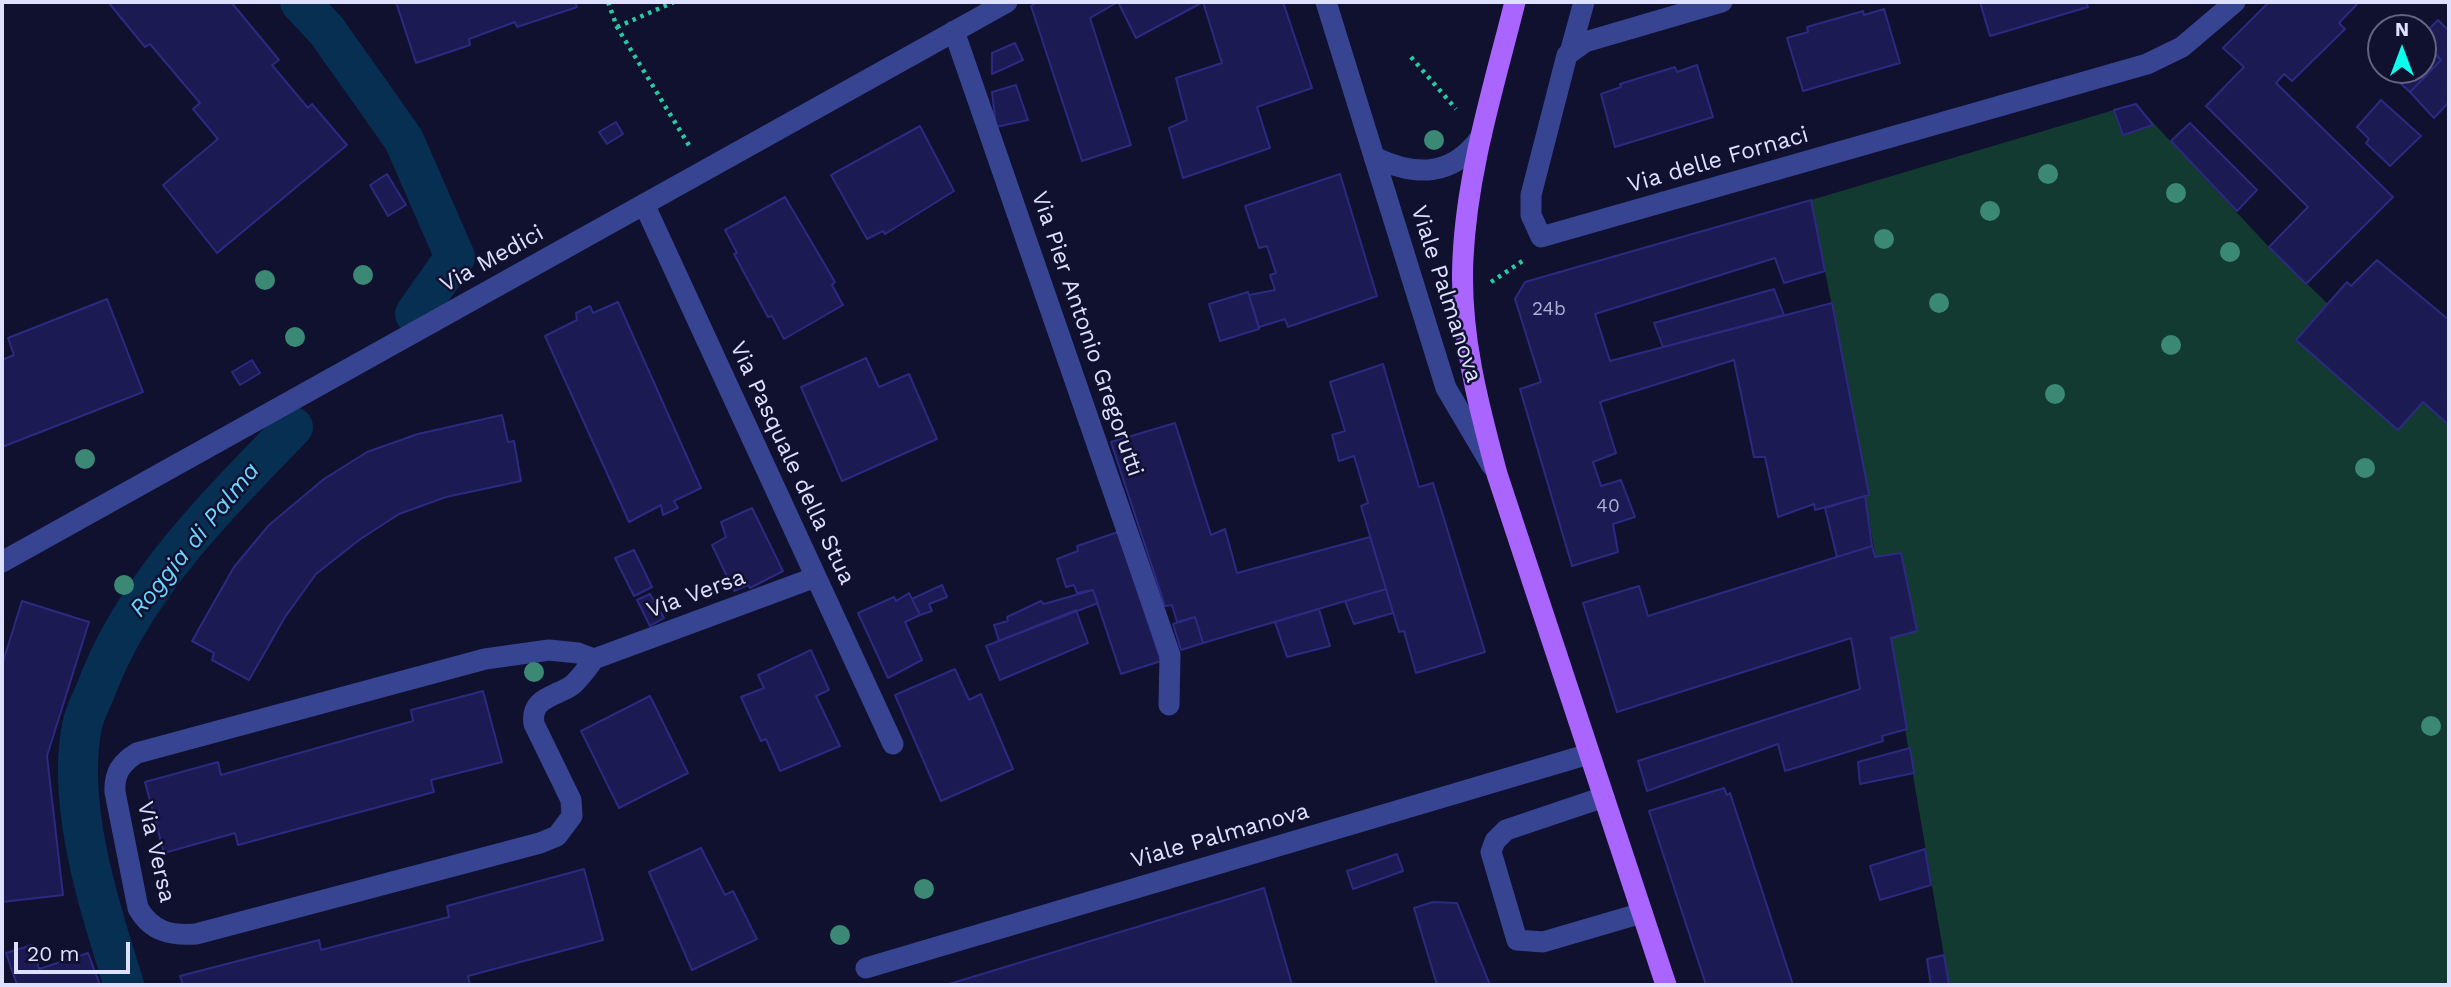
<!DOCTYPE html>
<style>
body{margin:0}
#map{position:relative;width:2451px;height:987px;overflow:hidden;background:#10102f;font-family:"Work Sans",sans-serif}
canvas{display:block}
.frame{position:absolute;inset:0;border:4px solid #dee0ff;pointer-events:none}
.north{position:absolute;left:2367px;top:14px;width:70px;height:70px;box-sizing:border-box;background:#10102f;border:2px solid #626382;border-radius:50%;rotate:0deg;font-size:19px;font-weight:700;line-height:28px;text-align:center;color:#dee0ff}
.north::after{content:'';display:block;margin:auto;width:24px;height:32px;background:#0affec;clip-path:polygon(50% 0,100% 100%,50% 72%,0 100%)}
.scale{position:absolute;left:14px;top:942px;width:116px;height:32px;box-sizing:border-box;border:4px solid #dee0ff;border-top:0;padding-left:9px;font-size:21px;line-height:24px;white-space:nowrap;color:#dee0ff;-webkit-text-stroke:5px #10102f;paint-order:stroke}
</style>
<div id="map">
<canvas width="2451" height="987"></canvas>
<div class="frame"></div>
<div class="north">N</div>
<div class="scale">20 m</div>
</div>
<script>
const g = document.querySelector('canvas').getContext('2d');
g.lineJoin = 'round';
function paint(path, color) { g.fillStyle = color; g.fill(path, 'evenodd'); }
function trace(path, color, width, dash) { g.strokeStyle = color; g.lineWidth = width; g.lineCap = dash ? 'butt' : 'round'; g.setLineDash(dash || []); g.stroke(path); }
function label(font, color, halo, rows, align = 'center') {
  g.font = font + ' "Work Sans",sans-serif'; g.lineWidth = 5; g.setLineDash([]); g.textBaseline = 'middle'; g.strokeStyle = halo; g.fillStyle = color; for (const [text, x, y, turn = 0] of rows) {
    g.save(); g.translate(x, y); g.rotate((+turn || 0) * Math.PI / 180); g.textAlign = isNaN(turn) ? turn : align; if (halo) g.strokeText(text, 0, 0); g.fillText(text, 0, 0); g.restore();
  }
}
paint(new Path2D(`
 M2114,110H2139L2146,115L2269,247L2328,304L2296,340L2398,430L2423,402L2449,425V985H1949L1865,496L1869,494L1811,200Z`), '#123a31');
trace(new Path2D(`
 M300,2L327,31L404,140L455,257L415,314
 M124,985C100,909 66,806 82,726C84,715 90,703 95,692C133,587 217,506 293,427`), '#062f52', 40);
const building = new Path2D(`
 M108,2H231L279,60L272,65L308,108L312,104L347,145L217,253L163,185L218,139L193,109L200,103L150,44L145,47Z
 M396,2H575L577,7L517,27L515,22L469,39L470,45L416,63Z
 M1038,2H1283L1312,88L1257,107L1270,148L1183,178L1169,128L1187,120L1176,78L1222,63L1203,2L1136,38L1118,2L1090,18L1131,145L1082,161L1031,6Z
 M1980,2H2086L2088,7L1990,36Z
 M2269,2H2359L2339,23L2345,29L2292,81L2284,74L2276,83L2393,197L2306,284L2269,247L2308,207L2206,106L2244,67L2223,48Z
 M1884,9L1900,63L1803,91L1787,38L1808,32L1807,27L1863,11L1864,15Z
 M2438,20L2449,31V102L2434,118L2410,92L2441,60L2423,40V35Z
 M2423,40L2441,60L2410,92L2400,83L2412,70H2423Z
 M1015,43L1023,60L992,74V53Z
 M1697,65L1713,117L1615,147L1601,94L1621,87L1620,84L1675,67L1677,72Z
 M1016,85L1028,120L996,127L992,92Z
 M2381,100L2421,136L2390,166L2366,143L2369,139L2357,127Z
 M2136,104L2153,125L2123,135L2114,110Z
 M616,122L623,134L607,144L599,132Z
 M2190,123L2257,190L2237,211L2171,141Z
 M920,126L954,191L885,234L883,231L867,239L831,175Z
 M387,174L406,205L388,216L370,185Z
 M1340,174L1377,296L1288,327L1285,319L1259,327L1249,295L1275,290L1270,275L1276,273L1267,246L1259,248L1245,206Z
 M785,197L835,282L832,285L843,305L784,339L772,316L768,317L734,254L737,253L725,230Z
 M1811,200L1825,271L1784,283L1775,258L1595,314L1610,361L1832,303L1869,495L1815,510L1814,504L1778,517L1765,457H1754L1734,360L1600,402L1616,453L1593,462L1601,486L1621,480L1635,517L1613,524L1618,552L1572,566L1520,389L1541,382L1515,299L1525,282Z
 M2377,260L2449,320V425L2423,402L2398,430L2296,340L2347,282L2351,286Z
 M1774,289L1784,315L1663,347L1654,323Z
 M1248,292L1259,329L1220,341L1209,304Z
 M107,299L143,392L2,447V360L14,355L8,338Z
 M618,302L701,488L674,501L678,508L663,515L661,505L629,522L545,336L577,320L576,313L590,306L593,313Z
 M866,358L879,387L909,374L937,439L842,481L801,387Z
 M252,360L260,373L240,385L232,372Z
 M1383,364L1419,487L1433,483L1485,652L1416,673L1404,631L1399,632L1361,506L1368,503L1354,456L1339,461L1332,435L1345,431L1330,382Z
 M502,415L508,442L514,441L521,481L446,497L399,514L359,540L316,574L285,617L249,680L212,660L214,653L192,641L234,567L269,525L324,479L367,452L418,434Z
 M1175,423L1211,535L1225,529L1237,573L1370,537L1386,589L1203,643L1195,617L1177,622L1172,605L1165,606L1111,442Z
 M1865,496L1872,546L1837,557L1825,508Z
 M752,508L783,571L750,588L748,585L734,591L712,545L726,537L721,522Z
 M1118,532L1161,661L1121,674L1093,590L1077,593L1074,585L1066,587L1057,559L1078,551L1077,546Z
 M1872,546L1875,557L1901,553L1917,631L1891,638L1907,729L1882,736L1883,741L1785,771L1778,744L1647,791L1638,761L1860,689L1851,638L1617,712L1583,603L1639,586L1648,616Z
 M634,550L652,587L634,596L615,558Z
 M942,585L947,597L929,604L932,611L920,615L912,599Z
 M1386,589L1393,613L1354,624L1345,601Z
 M1093,590L1098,603L999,641L994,625L1008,621L1007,617L1041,601L1044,604Z
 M909,593L920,615L905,622L922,660L888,678L858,613L894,597L896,601Z
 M650,594L664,618L650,626L637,600Z
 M22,601L89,622L47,756L63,895L2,902V665Z
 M1319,609L1330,646L1287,657L1275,622Z
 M1076,610L1088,643L1000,680L986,646Z
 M1195,617L1203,643L1181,650L1173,624Z
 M811,650L829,690L816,696L840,746L780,771L766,739L761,741L741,697L764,688L758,675Z
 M955,669L969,700L981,694L1013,769L941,801L895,695Z
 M483,691L502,762L431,780L434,792L238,845L235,833L164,853L145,782L218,762L221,775L413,721L411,710Z
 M650,696L688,773L619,808L581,731Z
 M1910,748L1914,773L1860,784L1858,762Z
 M1724,788L1727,795L1730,793L1793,985H1706L1649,811Z
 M701,848L725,895L733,891L757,939L692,970L649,872Z
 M1925,849L1931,885L1880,900L1870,866Z
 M1397,854L1403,871L1353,889L1347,871Z
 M584,869L603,940L468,976L470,985H183L180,976L319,940L321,950L449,917L447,906Z
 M1264,888L1292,985H946L1222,901Z
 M1433,902L1457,903L1490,985H1437L1414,908Z
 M32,945L39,969L88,953L100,985H17L6,953Z
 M1944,955L1949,985H1931L1927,959Z`);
paint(building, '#1b1a52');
trace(building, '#2c2a80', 2);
trace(new Path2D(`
 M608,2L617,27L690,147
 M617,27L674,2
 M1411,57L1456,109
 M1491,282L1524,260`), '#26cba4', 4.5, [3.5, 5]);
trace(new Path2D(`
 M1326,2L1446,388L1492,466
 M1722,2L1585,42L1567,55L1531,195V215L1541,237L2147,64L2182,47L2235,2
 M954,31L1170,655L1169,705
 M1571,49L1584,2
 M1374,157C1416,177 1452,177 1481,137
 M644,204L893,744
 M2,562L1007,2
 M594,659L578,653L549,650L485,659L137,753C121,763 114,773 115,792L138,908C151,931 170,936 196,934L540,843L557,836L572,816L571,800L534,724C530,698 554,697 571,686C580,679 587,668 594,659L816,577
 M1604,797L1506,830L1495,841L1491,852L1517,940L1543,942L1642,913
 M866,968L1589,754`), '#374492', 21);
trace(new Path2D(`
 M1515,2C1494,86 1467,171 1463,258C1459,332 1478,404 1497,474L1666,985`), '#aa65ff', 21);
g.fillStyle = '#3b8875';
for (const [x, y] of [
 [1434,140],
 [2048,174],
 [2176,193],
 [1990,211],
 [1884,239],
 [2230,252],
 [363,275],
 [265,280],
 [1939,303],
 [295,337],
 [2171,345],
 [2055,394],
 [85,459],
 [2365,468],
 [124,585],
 [534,672],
 [2431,726],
 [924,889],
 [840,935]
]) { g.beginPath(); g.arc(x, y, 10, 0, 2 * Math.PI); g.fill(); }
label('19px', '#adaed4', null, [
 ["24b",1549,309],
 ["40",1608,506]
]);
label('23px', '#dee0ff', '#10102f', [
 ["Via delle Fornaci",1718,160,-16],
 ["Via Medici",492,259,-29],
 ["Viale Palmanova",1446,294,72],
 ["Via Pier Antonio Gregorutti",1087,334,71],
 ["Via Pasquale della Stua",792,463,65],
 ["Via Versa",696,594,-20],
 ["Viale Palmanova",1220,836,-16],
 ["Via Versa",156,852,77]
]);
label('italic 24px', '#6cd5ff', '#10102f', [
 ["Roggia di Palma",195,540,-51]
]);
</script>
